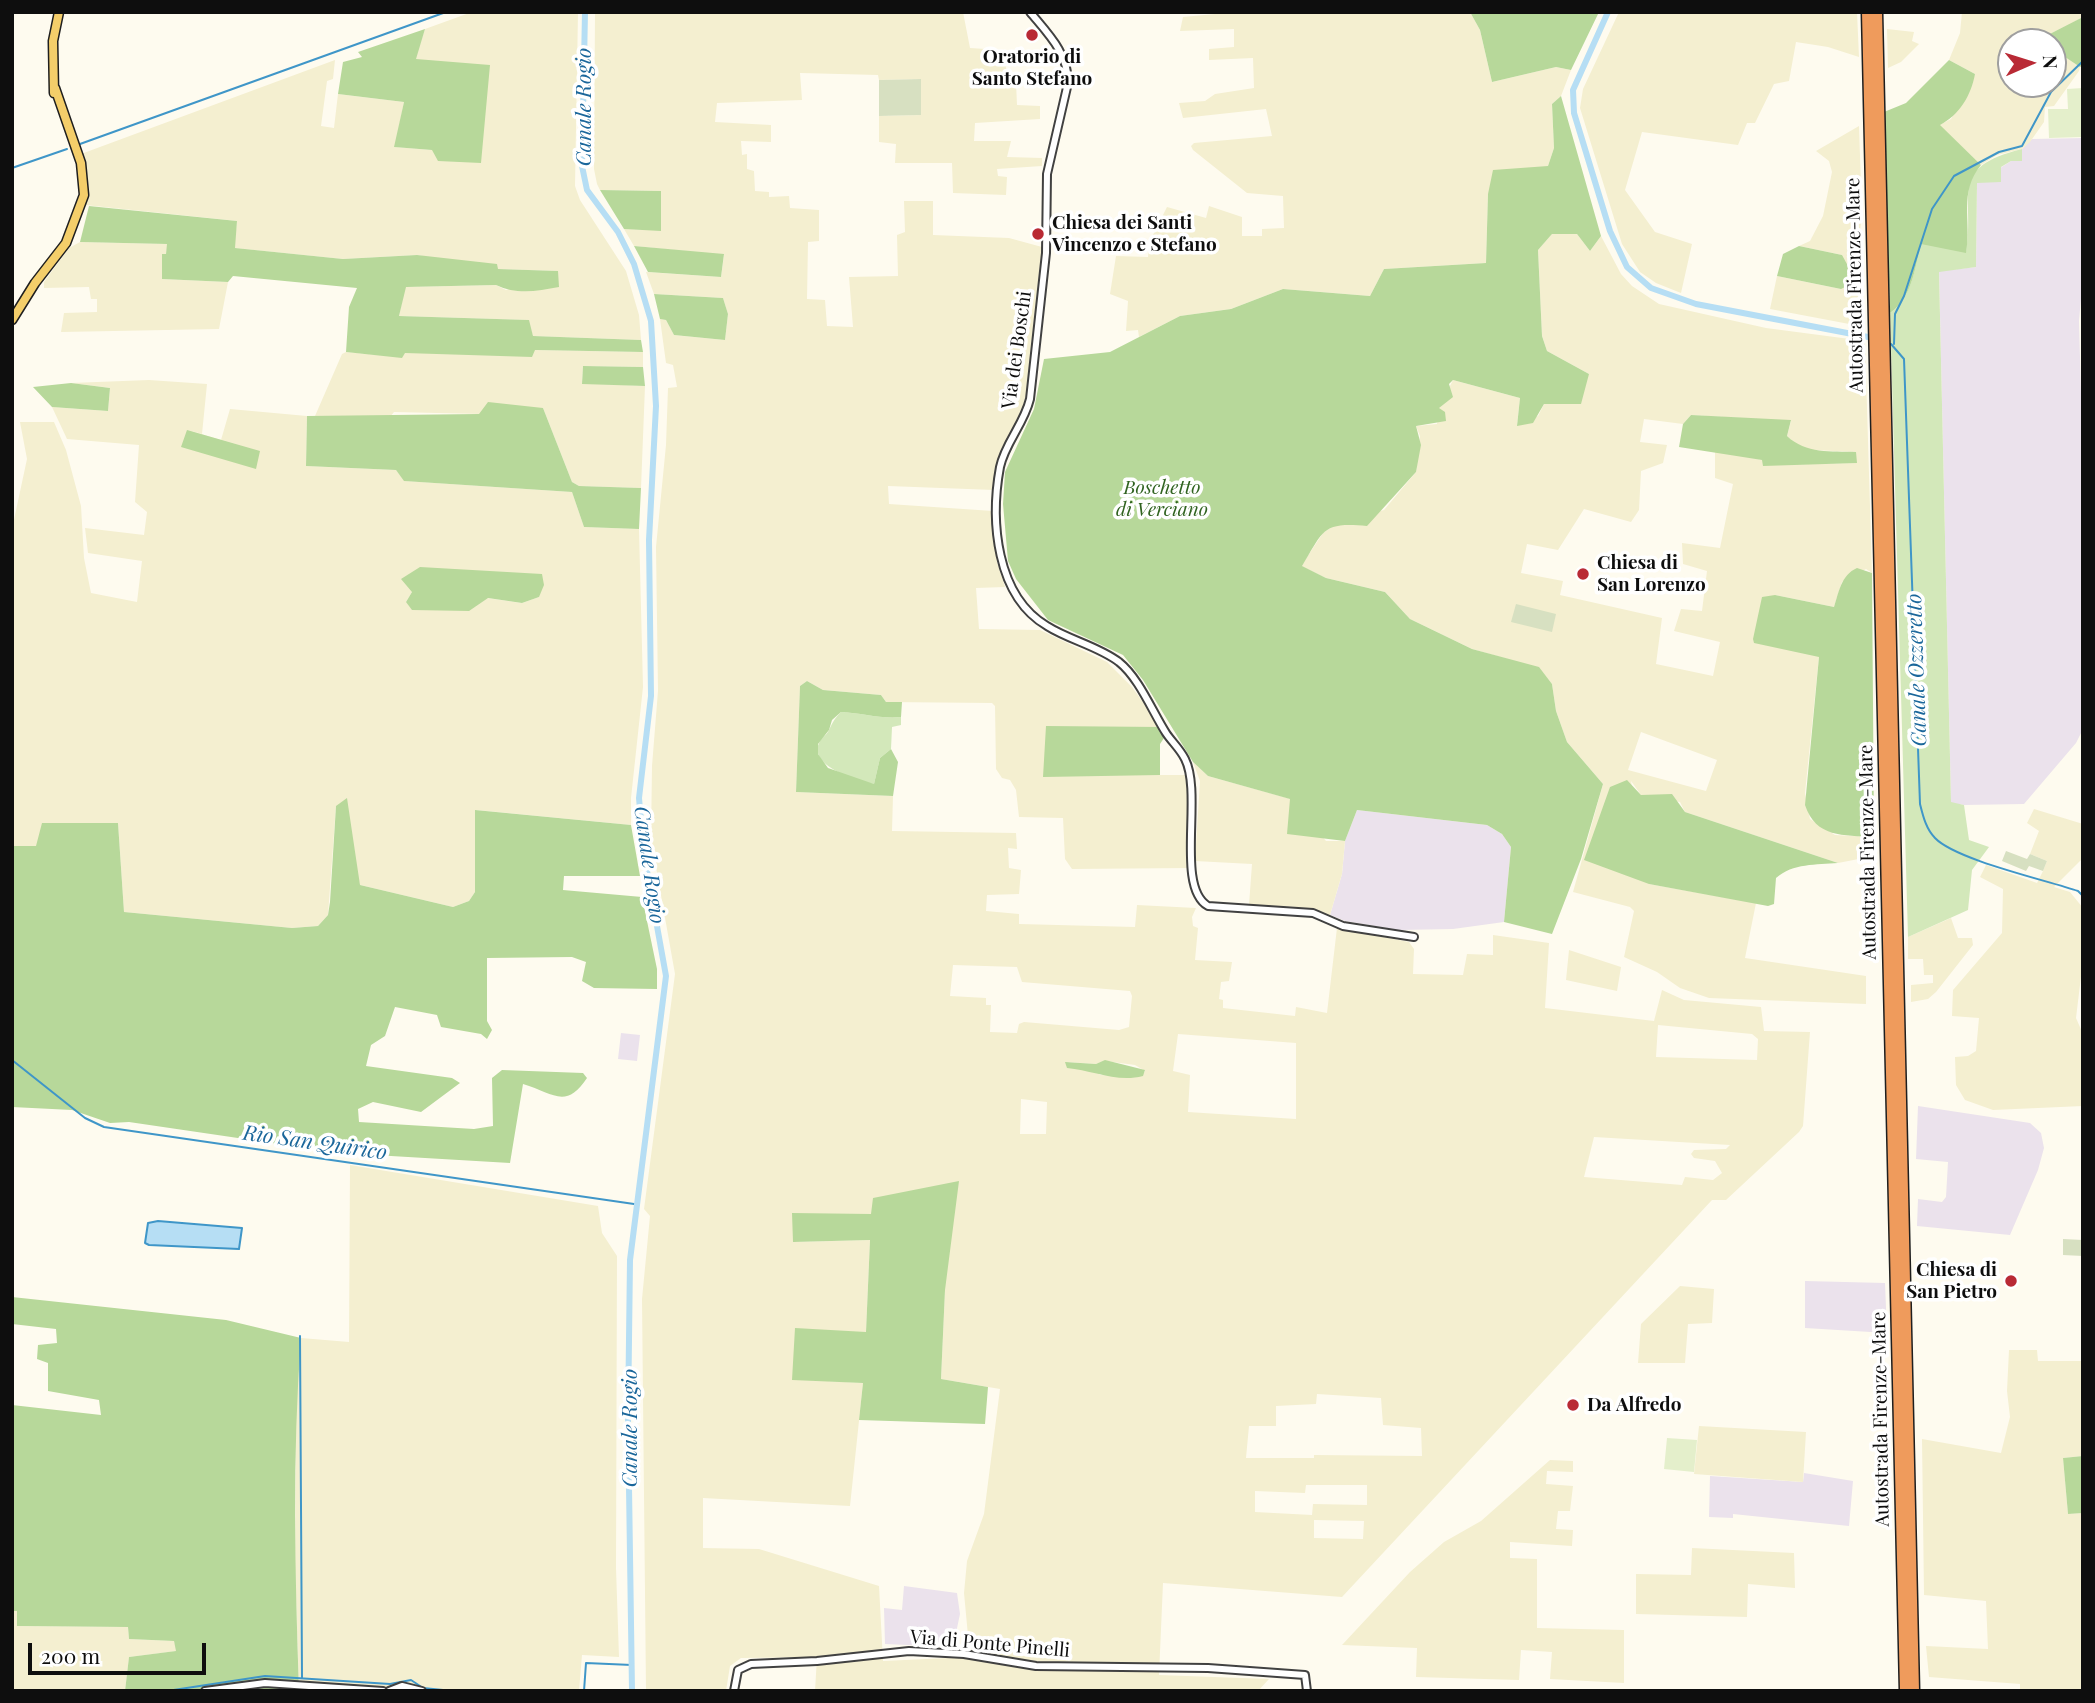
<!DOCTYPE html>
<style>
body{margin:0}
#map{position:relative;width:2095px;height:1703px;overflow:hidden;background:#fefbef;font-family:"Playfair Display",serif}
canvas{display:block}
.frame{position:absolute;inset:0;border:14px solid #0e0e0e;pointer-events:none}
.north{position:absolute;left:1997px;top:28px;width:70px;height:70px;box-sizing:border-box;background:#fff;border:2px solid #9f9f9f;border-radius:50%;rotate:87deg;font-size:19px;font-weight:700;line-height:28px;text-align:center;color:#0e0e0e}
.north::after{content:'';display:block;margin:auto;width:24px;height:32px;background:#b92a35;clip-path:polygon(50% 0,100% 100%,50% 72%,0 100%)}
.scale{position:absolute;left:28px;top:1643px;width:178px;height:32px;box-sizing:border-box;border:4px solid #0e0e0e;border-top:0;padding-left:9px;font-size:21px;line-height:24px;white-space:nowrap;color:#0e0e0e;-webkit-text-stroke:5px #fff;paint-order:stroke}
</style>
<div id="map">
<canvas width="2095" height="1703"></canvas>
<div class="frame"></div>
<div class="north">N</div>
<div class="scale">200 m</div>
</div>
<script>
const g = document.querySelector('canvas').getContext('2d');
g.lineJoin = 'round';
function paint(path, color) { g.fillStyle = color; g.fill(path, 'evenodd'); }
function trace(path, color, width, dash) { g.strokeStyle = color; g.lineWidth = width; g.lineCap = dash ? 'butt' : 'round'; g.setLineDash(dash || []); g.stroke(path); }
function label(font, color, halo, rows, align = 'center') {
  g.font = font + ' "Playfair Display",serif'; g.lineWidth = 7; g.setLineDash([]); g.textBaseline = 'middle'; g.strokeStyle = halo; g.fillStyle = color; for (const [text, x, y, turn = 0] of rows) {
    g.save(); g.translate(x, y); g.rotate((+turn || 0) * Math.PI / 180); g.textAlign = isNaN(turn) ? turn : align; if (halo) g.strokeText(text, 0, 0); g.fillText(text, 0, 0); g.restore();
  }
}
paint(new Path2D(`
 M2083,138V276L2079,321L2083,468V729L2076,743L2024,804L1964,805L1951,803L1939,271L1976,267L1977,183L2011,161H2022V149L2032,139Z
 M1357,810L1487,825L1502,834L1511,847L1504,922L1453,929L1399,930L1345,921L1330,915L1342,874L1345,841Z
 M621,1033L640,1035L637,1061L618,1059Z
 M1918,1106L2030,1123L2041,1133L2044,1148L2038,1170L2010,1235L1917,1226L1918,1199L1942,1202L1946,1197L1948,1162L1916,1159Z
 M1805,1281L1885,1283L1887,1333L1805,1328Z
 M1804,1473L1853,1481L1849,1526L1733,1514V1518L1709,1517L1710,1476L1803,1482Z
 M904,1586L957,1593L960,1614L953,1647L885,1644L884,1608L902,1610Z`), '#ebe2ec');
paint(new Path2D(`
 M472,12H578L575,186L580,200L626,271L639,315L641,340L533,336L528,320L399,316L405,287L496,285L506,290L557,271L498,269L417,255L343,259L234,248L237,221L85,205L88,179L81,154L335,60L333,79L327,81L321,126L334,128L338,94L404,102L395,147L432,150L415,59L425,29Z
 M595,12H963L970,48L1001,50L1010,82H1016L1017,105L1040,106V119L975,123L974,141H1011L1007,157L1042,158V166L997,169L998,176L1007,177L1006,195L953,193L952,163H895L896,144L879,142V116L921,115V79L879,80L878,75L800,73L802,100L717,103L715,122L771,125V142L741,141L742,155L747,154V169L754,171L755,191L769,192V197L789,196L790,208L819,210V241L808,242L807,299L825,300L827,326L853,327L849,277L898,276L897,235L905,232L904,201H933V235L1009,238L1042,247L1026,394L1022,413L997,469L994,490L888,486L889,504L993,511L997,562L1005,587L976,588L979,629L1040,630L1107,662L1132,687L1161,727L1131,775H1190V868L1072,869L1065,859L1063,818L1019,817L1016,790L1010,780L1002,778L996,769L995,706L992,703L886,702L881,695L823,690L807,681L800,686L796,792L893,796L892,831L1016,833L1017,849L1008,848L1009,868L1021,870L1019,894L987,895L986,911L1019,914V924L1135,927L1137,905L1196,908L1192,917L1193,926L1198,928L1195,960L1232,962L1229,981L1221,982L1219,999L1223,1000V1008L1295,1016L1296,1007L1327,1013L1337,928L1409,942L1414,949L1413,974L1463,975L1467,954L1493,955V935L1549,943L1545,1008L1654,1021L1662,990L1684,1000L1761,1007L1764,1031L1810,1032L1803,1126L1799,1132L1726,1200H1712L1342,1597L1163,1583L1159,1675L1269,1679L1258,1691H815L817,1657L741,1658L730,1666L726,1691H646L642,1299L650,1216L644,1209L675,974L651,839L652,766L658,691L656,547L666,445L668,388L677,387L673,365L666,363L660,319L666,320L674,335L725,340L728,314L723,298L654,294L646,272L721,277L724,255L634,246L624,229L661,230V191L600,190L597,184L594,169ZM953,965L1017,967L1022,982L1130,991L1132,996L1129,1027L1119,1030L1024,1022L1019,1024L1017,1033L990,1032L991,1005H986V998L950,996ZM1658,1025L1752,1034L1758,1039L1757,1060L1656,1057ZM1178,1034L1296,1043V1119L1188,1112L1190,1075L1173,1071ZM1105,1061L1135,1065L1145,1071L1142,1076L1100,1075L1096,1071L1066,1062L1096,1064ZM1021,1099L1047,1102L1046,1134H1020ZM1594,1137L1730,1145L1726,1149L1694,1150L1691,1154L1694,1158L1715,1161L1722,1173L1713,1180L1685,1177L1682,1185L1584,1177ZM871,1214L945,1290L941,1379L1000,1389L984,1514L967,1561L964,1593L970,1657L883,1661L879,1586L759,1549L703,1548V1498L850,1506L863,1383L792,1379L866,1332L870,1240L794,1242ZM1317,1394L1381,1398L1383,1425L1421,1428L1422,1456L1314,1455V1458H1246L1249,1426H1276V1406L1316,1404ZM1306,1485H1367V1505L1313,1504L1312,1515L1255,1512V1491L1305,1493ZM1314,1520L1364,1521L1363,1539L1314,1538Z
 M1236,12H1470L1480,30L1492,82L1556,67L1571,70L1561,96L1552,104L1554,148L1548,166L1488,194L1486,263L1384,269L1370,296L1283,289L1231,309L1180,316L1139,337L1138,330L1126,331L1128,301L1110,294L1116,256L1148,257L1149,243L1167,207L1206,218L1209,206L1242,217V236H1262V229L1284,228L1283,196L1247,193L1193,150L1191,146L1194,143L1272,136L1266,109L1183,118L1179,103L1205,101L1215,94L1254,88L1253,58L1209,60V49L1234,47V29L1180,31L1183,17Z
 M1619,12H1857L1859,57L1828,47L1796,42L1789,81L1774,84L1755,123H1747L1738,145L1642,132L1625,190L1655,232L1692,244L1681,293L1656,283L1640,272L1622,244L1580,108L1583,89Z
 M1962,12H2083V17L2073,23L2039,39L2042,42H2011V84H2053V49L2080,67L2079,71L2054,106L2045,107L2044,122L2030,142L2022,149L1997,155L1981,165L1939,125L1951,119L1975,74L1949,60L1960,33Z
 M1887,29L1914,32L1912,41L1919,44L1901,62L1888,68Z
 M1859,126L1862,216L1855,265L1865,327L1770,309L1777,276L1841,289L1842,255L1799,246L1810,241L1823,216L1832,172L1829,161L1816,151Z
 M1552,234H1577L1590,251L1601,236L1621,274L1632,286L1659,304L1766,328L1865,341L1872,573L1866,569L1842,582L1834,607L1775,595L1819,657L1805,793L1810,819L1835,835L1874,837V856L1838,863L1685,812L1680,802L1641,795L1631,781L1649,884L1756,903L1745,958L1866,976V1004L1709,998L1680,988L1657,972L1624,957L1634,911L1630,907L1573,892L1603,784L1567,742L1556,711L1552,684L1539,668L1472,649L1410,619L1385,592L1326,578L1301,566L1323,533L1338,523L1384,510L1416,472L1420,436L1416,426L1437,424L1439,408L1453,380L1520,398L1517,425L1538,416L1544,404L1589,374L1547,351L1542,336L1538,250ZM1691,415L1791,421L1787,436L1797,445L1810,450L1856,452V463L1763,465V460L1715,451V478L1733,484L1720,548L1682,543L1683,564L1707,571L1702,611L1681,609L1674,631L1720,642L1713,676L1656,664L1662,618L1560,595L1563,581L1521,573L1527,544L1558,550L1584,509L1631,522L1639,510L1641,471L1663,463L1667,445L1640,442L1644,419L1683,424ZM1641,732L1717,760L1706,791L1628,770Z
 M80,242L168,244L166,254H163L162,279L228,282L219,329L61,332L64,313L97,312V299H91L89,287L44,288V282L69,248Z
 M534,350L643,352V367L583,366L582,383L645,386L641,488L579,486L572,482L543,408L480,414L394,412L390,417L315,416L342,354L346,352L402,357L404,353Z
 M149,380L207,384L202,434L187,430L259,451L221,440L230,409L307,416L306,466L396,470L405,481L572,492L584,527L639,529L643,687L631,798V825L476,810L475,892L469,901L453,907L360,885L336,806L328,915L318,926L292,928L124,912L118,823L36,846H12V529L27,459L20,422H54L66,450L81,506L84,558L91,593L137,602L142,561L88,553L85,528L144,535L147,512L135,502L139,445L67,439L52,407L108,411L110,388L71,383ZM412,592L539,597L522,603L487,598L406,602Z
 M1193,762L1208,776L1291,799L1326,841H1345L1342,874L1330,915L1297,907L1249,905L1252,864L1195,861L1200,781Z
 M2034,809L2083,824V858L2054,887L2070,892L2083,908V960L2076,1018L2083,1034V1106L1993,1110L1965,1100L1956,1085L1955,1057L1968,1056L1976,1051L1979,1018L1952,1016L1953,990L2002,933L2003,889L1980,877L1986,865L2037,883L2043,871L2047,861L2030,854L2039,831L2027,823Z
 M1951,918L1958,938H1972L1973,945L1936,992L1928,999L1911,1002V985L1933,983V975H1924L1923,959H1908V937Z
 M1569,950L1621,967L1617,991L1566,980Z
 M350,1165L598,1206L602,1233L617,1256L616,1568L619,1657L582,1655L579,1691H299L295,1567L296,1406L301,1338L349,1342Z
 M1680,1286L1714,1289L1712,1323L1688,1324L1685,1363H1638L1641,1324Z
 M2009,1350H2037L2038,1361H2083V1456L2063,1458L2068,1514L2083,1513V1691H2020V1684L1929,1677L1926,1646L1988,1649L1986,1601L1924,1595L1922,1439L2001,1453L2010,1417L2007,1391Z
 M1699,1426L1806,1432L1803,1482L1694,1474Z
 M1550,1460L1573,1461V1472L1547,1471L1546,1484L1573,1486L1570,1511H1558L1556,1529L1573,1530L1572,1546L1510,1542V1558L1537,1559V1628L1624,1630V1683L1550,1679L1552,1652L1521,1650L1519,1680L1416,1677L1417,1648L1342,1645L1410,1572L1444,1542L1481,1521Z
 M1692,1548L1794,1553L1795,1588L1748,1584L1747,1617L1636,1614V1574L1691,1575Z
 M12,1611H17V1626L128,1627L129,1639L174,1641L177,1651L129,1657L125,1691H12Z`), '#f4efd0');
paint(new Path2D(`
 M2022,149V161H2011L2001,167V182L1977,183L1976,267L1939,272L1951,802L1964,805L1969,840L1989,847L1972,870L1968,910L1908,937L1890,313C1912,298 1915,268 1921,243L1966,252C1976,195 1946,168 2022,149Z
 M841,712C862,713 880,719 901,717V725L892,727L891,749L880,758L874,784C858,781 808,766 819,743C821,738 827,735 829,730C833,722 834,719 841,712Z`), '#d3e8ba');
paint(new Path2D(`
 M1470,12H1599L1571,70L1556,67L1492,82L1480,30Z
 M2083,17V65L2080,67L2053,49V42L2038,40Z
 M425,29L416,59L490,65L481,163L438,161L432,150L394,147L404,102L338,94L343,62L362,57L358,52Z
 M1949,60L1975,74C1971,96 1959,115 1940,125L1981,165C1958,193 1972,220 1966,253L1921,244C1915,268 1912,298 1890,313L1884,112L1906,103Z
 M1561,96L1601,236L1590,251L1577,234H1552L1538,250L1542,336L1547,351L1589,374L1581,404H1544L1533,423L1517,426L1520,398L1453,380L1449,384L1453,397L1439,408L1445,412L1446,421L1416,426L1421,445L1416,472L1367,526C1322,522 1324,530 1302,566L1326,578L1385,592L1410,619L1472,649L1539,667L1552,684L1556,711L1567,742L1603,784L1581,859L1552,934L1504,922L1511,847L1502,834L1487,825L1357,810L1345,841L1287,834L1290,799L1208,776L1193,762L1143,680L1123,655L1048,620L1016,579L1008,561L1003,504L1005,472L1034,409L1044,359L1110,352L1180,316L1231,309L1283,289L1370,296L1384,269L1486,263L1488,194L1493,170L1548,166L1554,148L1552,104Z
 M600,190L661,191V231L624,229Z
 M89,206L237,221L235,248L343,259L417,255L497,264L498,269L558,271L559,287C537,291 517,295 496,285L406,287L399,316L529,320L533,336L641,340L643,352L535,350L532,357L405,353L402,358L346,352L349,307L357,288L233,276L228,282L162,279V254H166L167,244L80,242Z
 M634,246L724,254L721,277L648,272Z
 M1799,246L1842,255L1848,266L1847,286L1841,289L1777,276L1783,254Z
 M654,294L723,298L728,314L725,340L674,335L666,320L660,319Z
 M583,366L643,367L645,386L582,384Z
 M71,383L110,388L108,411L52,407L33,387Z
 M488,402L543,408L572,482L579,486L641,488L639,529L584,527L572,492L404,481L396,470L306,466L307,416L479,414Z
 M1691,415L1791,420L1787,436C1806,454 1831,451 1856,452L1857,463L1763,466L1762,460L1679,447L1683,424Z
 M187,430L260,451L256,469L181,447Z
 M420,567L542,574L544,585L539,597L522,603L488,598L469,611L412,610L406,602L412,592L401,579Z
 M1857,568L1872,573L1874,837C1843,835 1816,838 1805,805L1819,657L1754,643L1753,639L1762,597L1775,595L1834,607C1839,592 1841,575 1857,568Z
 M807,681L823,690L881,695L886,702H902L901,717C880,719 862,713 841,712L832,720L829,730L818,744V754L828,768L874,784L880,758L891,749L898,762L893,796L796,792L800,686Z
 M1046,726L1161,727L1164,738L1160,744V775L1043,777Z
 M1627,780L1641,795L1672,794L1685,812L1838,863C1816,865 1793,863 1776,878L1774,904L1768,906L1649,884L1584,860L1610,787Z
 M347,798L360,885L453,907L469,901L475,892V810L631,825L640,876H564L563,890L642,897L657,969V989L594,988L582,981L586,962L572,957L487,958V1021L492,1030L487,1039L481,1034L441,1027L437,1015L395,1007L385,1036L371,1045L366,1066L452,1078L460,1083L421,1112L373,1102L358,1109L359,1122L474,1129L493,1126L492,1078L502,1070L583,1073L587,1078C566,1110 553,1093 523,1084L510,1163L340,1153L129,1122L110,1123L72,1110L12,1107V846H36L42,823H118L124,912L292,928L318,926L328,915L330,902L336,806Z
 M1105,1060L1145,1070L1143,1076C1117,1083 1092,1070 1067,1068L1065,1062L1096,1064Z
 M959,1181L945,1290L941,1379L988,1387L985,1424L859,1420L863,1383L792,1380L795,1328L866,1332L870,1240L793,1242L792,1213L871,1214L873,1198Z
 M12,1297L226,1320L301,1338C292,1456 295,1573 299,1691H125L129,1657L176,1651L174,1641L129,1639L128,1627L17,1626V1611H12V1405L101,1415L99,1400L48,1391V1363L37,1359L38,1345L57,1343L56,1329L12,1324Z
 M2083,1456V1513L2068,1514L2063,1458Z`), '#b7d89a');
paint(new Path2D(`
 M921,79V115L879,116V80Z
 M1516,604L1556,614L1552,632L1511,622Z
 M2006,851L2027,859L2030,854L2047,861L2043,871L2029,866L2026,871L2002,861Z
 M2063,1239L2083,1240V1256L2063,1255Z`), '#d7e0c1');
paint(new Path2D(`
 M2083,88V137L2049,138L2048,109H2068L2067,89Z
 M1667,1438L1697,1440L1694,1472L1664,1469Z`), '#e4efcb');
const water = new Path2D(`
 M158,1221L242,1228L239,1249L149,1245L145,1243L148,1223Z`);
paint(water, '#b6def4');
trace(water, '#3f96c8', 2);
trace(new Path2D(`
 M80,144L446,12
 M12,168L67,149
 M1891,344L1904,359L1920,804C1923,816 1926,829 1935,838C1956,860 2046,880 2078,891L2083,896
 M1894,344L1895,314L1904,296L1932,209L1954,176L1999,152L2022,146L2051,92L2083,61
 M12,1060L85,1118L104,1127L634,1204
 M300,1336L302,1677
 M167,1691L265,1676L390,1684L411,1680L423,1688L453,1691
 M234,1691H305
 M584,1691L586,1663L632,1665`), '#3f96c8', 2);
trace(new Path2D(`
 M585,12L582,166L587,190L618,232L634,264L651,321L656,406L649,540L651,696L639,798L644,854L666,976L630,1260L628,1419L632,1691
 M1608,12L1573,90L1574,113L1610,231L1627,267L1651,288L1696,304L1868,337`), '#b6def4', 6);
const minor = new Path2D(`
 M1030,12C1049,35 1068,53 1068,83L1047,174L1046,253L1030,399C1024,424 1005,443 1000,467C990,521 996,596 1047,626C1069,640 1098,646 1119,662C1139,678 1152,711 1166,733C1172,742 1180,749 1185,759C1203,794 1175,887 1208,906L1313,913L1343,926L1414,937
 M205,1691L265,1683L383,1691
 M389,1691L402,1686L422,1691
 M734,1691L738,1670L751,1664L817,1661L909,1651L964,1654L1036,1666L1208,1668L1305,1675L1307,1691`);
const major = new Path2D(`
 M54,93L53,41L59,12
 M12,320L35,283L66,243L84,195L81,163L55,88`);
const highway = new Path2D(`
 M1867,12L1905,1691
 M1877,12L1914,1691`);
trace(minor, '#414141', 10);
trace(major, '#1f1f1f', 11);
trace(highway, '#1f1f1f', 13);
trace(minor, '#fff', 6);
trace(major, '#f4ce6a', 8);
trace(highway, '#ef9b5c', 10);
for (const [x, y, r, color] of [
 [1032,35,7,"#b92a35"],
 [1038,234,7,"#b92a35"],
 [1583,574,7,"#b92a35"],
 [2011,1281,7,"#b92a35"],
 [1573,1405,7,"#b92a35"]
]) { const dot = new Path2D(); dot.arc(x, y, r, 0, 2 * Math.PI); g.fillStyle = color; g.fill(dot); trace(dot, '#fff', 2.5); }
label('bold 19px', '#0e0e0e', '#fff', [
 ["Oratorio di",1032,57,"center"],
 ["Santo Stefano",1032,79,"center"],
 ["Chiesa dei Santi",1052,223],
 ["Vincenzo e Stefano",1052,245],
 ["Chiesa di",1597,563],
 ["San Lorenzo",1597,585],
 ["Chiesa di",1997,1270,"right"],
 ["San Pietro",1997,1292,"right"],
 ["Da Alfredo",1587,1405]
], 'left');
label('19px', '#0e0e0e', '#fff', [
 ["Autostrada Firenze-Mare",1855,285,-91],
 ["Via dei Boschi",1017,350,-82],
 ["Autostrada Firenze-Mare",1868,852,-91],
 ["Autostrada Firenze-Mare",1881,1419,-91],
 ["Via di Ponte Pinelli",990,1644,5]
]);
label('italic 19px', '#306320', '#fff', [
 ["Boschetto",1162,488],
 ["di Verciano",1162,510]
]);
label('italic 21px', '#1b679b', '#fff', [
 ["Canale Rogio",584,107,-90],
 ["Canale Ozzeretto",1917,670,-92],
 ["Canale Rogio",649,865,82],
 ["Rio San Quirico",315,1143,8],
 ["Canale Rogio",630,1428,-90]
]);
</script>
